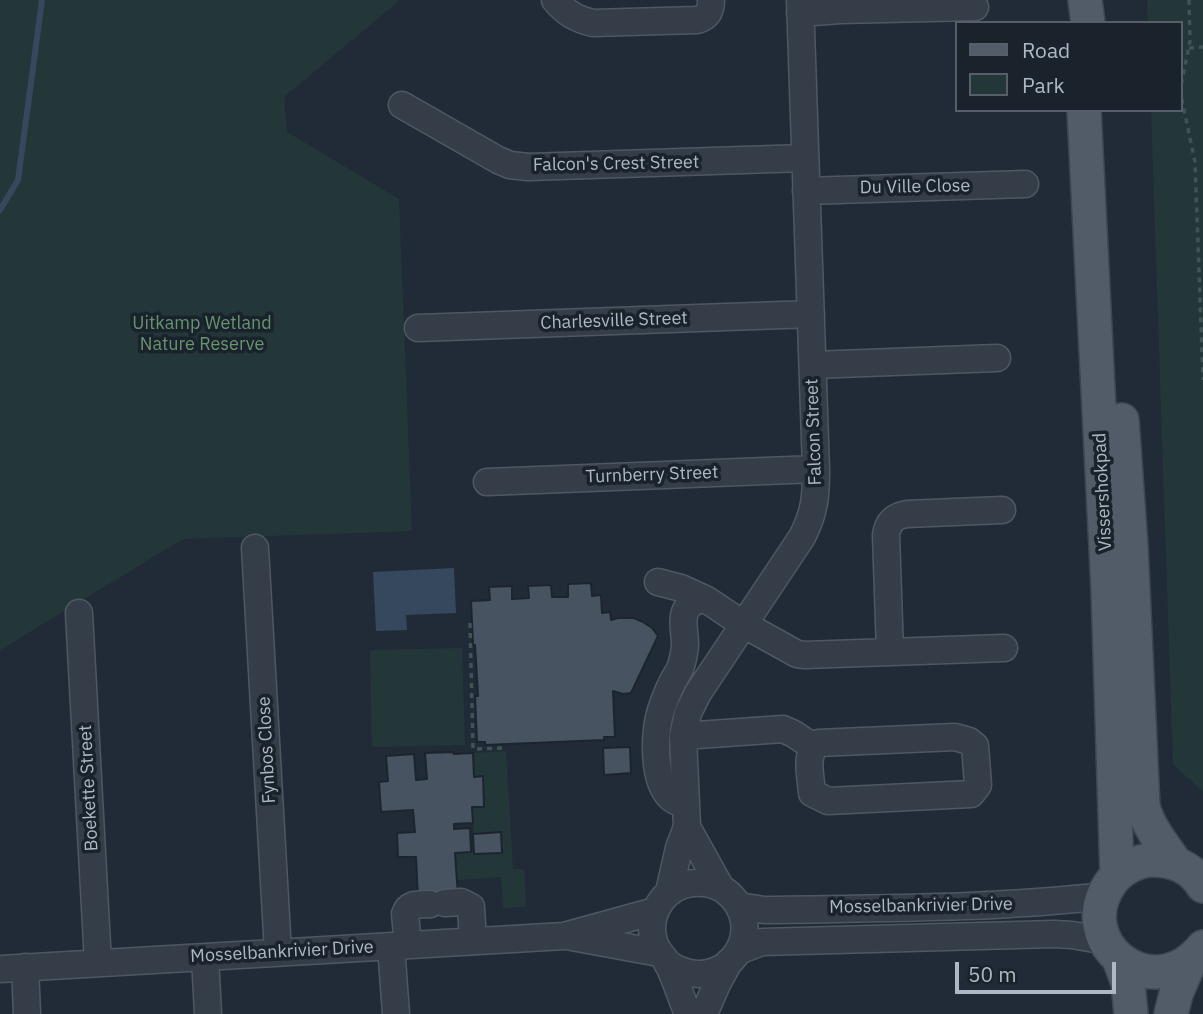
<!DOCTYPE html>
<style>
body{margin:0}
#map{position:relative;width:1203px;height:1014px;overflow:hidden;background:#212b37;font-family:"IBM Plex Sans",sans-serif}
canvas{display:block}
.legend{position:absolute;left:955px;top:21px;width:228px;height:91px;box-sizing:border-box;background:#1a222c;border:2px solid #555e69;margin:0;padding:9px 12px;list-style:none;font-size:21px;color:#aeb8c4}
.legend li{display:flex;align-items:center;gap:14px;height:35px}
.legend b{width:35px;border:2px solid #555e69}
.scale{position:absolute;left:955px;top:962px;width:161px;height:32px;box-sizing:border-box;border:4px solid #aeb8c4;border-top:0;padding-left:9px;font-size:21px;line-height:24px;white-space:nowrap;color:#aeb8c4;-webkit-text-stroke:5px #1a222c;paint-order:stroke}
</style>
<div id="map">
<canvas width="1203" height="1014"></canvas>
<ul class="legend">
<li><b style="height:9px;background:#525c68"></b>Road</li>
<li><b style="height:19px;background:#233738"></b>Park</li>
</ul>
<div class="scale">50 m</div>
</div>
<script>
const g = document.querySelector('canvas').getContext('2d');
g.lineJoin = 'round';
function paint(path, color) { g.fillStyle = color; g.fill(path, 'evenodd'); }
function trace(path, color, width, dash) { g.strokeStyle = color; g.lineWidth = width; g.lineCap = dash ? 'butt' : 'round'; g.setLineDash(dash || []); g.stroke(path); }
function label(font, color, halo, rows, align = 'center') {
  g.font = font + ' "IBM Plex Sans",sans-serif'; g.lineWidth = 7; g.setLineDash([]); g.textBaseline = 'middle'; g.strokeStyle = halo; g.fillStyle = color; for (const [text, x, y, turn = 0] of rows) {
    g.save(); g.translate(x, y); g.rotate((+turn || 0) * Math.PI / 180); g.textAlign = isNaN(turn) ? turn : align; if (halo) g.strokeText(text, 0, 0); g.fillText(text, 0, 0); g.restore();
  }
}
paint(new Path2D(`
 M0,0H400L284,97L287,132L399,199L412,531L183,539L0,650Z
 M1147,0H1203V792L1173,764L1151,110H1180V23H1148Z
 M462,648L465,745L372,747L370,650Z
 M506,751L513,869H524L526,907L503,908L501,877L457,880L455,853L474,852L500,832L474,834L472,807L484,806L483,776L474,777L473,753Z`), '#233738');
paint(new Path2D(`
 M454,568L456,613L406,615L407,630L376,631L373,572Z`), '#35485e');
trace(new Path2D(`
 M0,210L18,180L42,0`), '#35485e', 6);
const building = new Path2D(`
 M591,583L592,596L601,595L602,613L610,612L611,620L618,618H634L643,622L652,628L658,636L631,693L623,694L613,691L615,737H604V740L485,745V742H477L475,696H478L475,645H473L471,601L490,600L489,587L512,586V599L529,598L528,586L551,585L552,597H568V584Z
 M630,747L631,773L604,775L603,748Z
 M453,752L454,754L473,753L474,777L483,776L484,807H472L473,823L454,824V829L470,828L471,852L455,853L458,896L418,898L416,857H398L397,833L415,832L413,810L381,812L379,782L388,781L386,756L414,754L416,780L427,779L425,753Z
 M501,832L502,853L474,854L473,834Z`);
paint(building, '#475361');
trace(building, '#1c242e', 2);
const minor = new Path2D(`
 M555,0C566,13 576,19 593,23L697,20C708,17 711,11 711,0
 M800,13L840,10L975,7
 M402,105L498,160L510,165L528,167L805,158
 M806,191L1025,184
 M418,328L811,314
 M813,365L997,358
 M487,482L816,469
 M255,548L278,952
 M658,582L681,588L707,600L743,624L797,654L805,655L1004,648
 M79,613L98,963
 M890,652L886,535C888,522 894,516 907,514L1002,510
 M683,736L783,729L794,734L813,747
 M955,737L969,741L975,746L978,785L971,794L828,801L812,793C811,776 804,755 818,743Z
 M686,805C680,803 676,802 671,798C652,781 654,732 661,710C664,701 667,693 671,685C674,678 679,672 681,666C683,659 685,651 685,644C685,633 680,616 688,607C691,603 696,601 701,599
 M687,827L721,888
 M669,892L679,848L687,827L683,736L688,713L698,693L802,537C815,512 816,496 816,469L800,0
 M445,903L461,902L471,907L473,941
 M739,906L764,910C878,908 991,909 1104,896
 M572,937L659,953
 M408,945L405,914C409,902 420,905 430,904
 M391,946L396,1014
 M738,951L762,942L1054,934L1072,935L1106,941
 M205,957L208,1014
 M667,963C724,1002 774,927 724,890C712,882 696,881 683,885C660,893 647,918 654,941C656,951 664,956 668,964C676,980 681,998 688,1014
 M25,967L27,1014
 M0,969L564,936L655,911
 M704,1014L717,984L729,962`);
const major = new Path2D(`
 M1085,0L1088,23
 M1084,110L1108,588L1117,875
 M1122,420L1131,547L1143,807C1149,828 1163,845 1175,862
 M1203,886C1192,868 1174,860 1153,860C1138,860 1121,869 1112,881C1067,941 1152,1010 1203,947
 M1119,959L1128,983L1131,1014
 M1171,1014L1176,994L1190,961`);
trace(minor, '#4f5862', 29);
trace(major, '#3e4651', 36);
trace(new Path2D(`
 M1189,0L1190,41L1180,91L1195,162L1203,380
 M1189,48L1203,47
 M470,623L473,749L505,748`), '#405456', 3.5, [5, 5]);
trace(minor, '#343d48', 26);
trace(major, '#525c68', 33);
label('18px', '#aeb8c4', '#1a222c', [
 ["Falcon's Crest Street",616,164,-1],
 ["Du Ville Close",915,187,-1],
 ["Charlesville Street",614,321,-2],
 ["Falcon Street",814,432,-92],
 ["Turnberry Street",652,475,-2],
 ["Vissershokpad",1103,492,-93],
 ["Fynbos Close",267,750,-93],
 ["Boekette Street",89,788,-93],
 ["Mosselbankrivier Drive",921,906,-1],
 ["Mosselbankrivier Drive",282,952,-3]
]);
label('18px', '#67946f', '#1a222c', [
 ["Uitkamp Wetland",202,324],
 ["Nature Reserve",202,345]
]);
</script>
